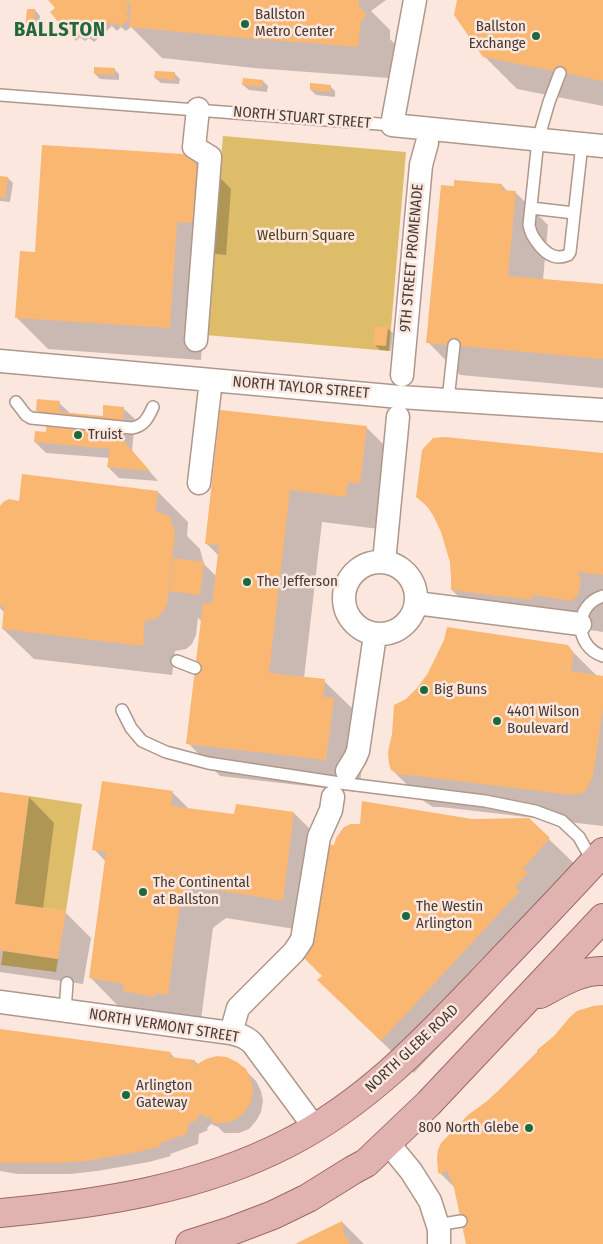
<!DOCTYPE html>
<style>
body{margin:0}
canvas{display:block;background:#fce7de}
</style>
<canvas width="603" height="1244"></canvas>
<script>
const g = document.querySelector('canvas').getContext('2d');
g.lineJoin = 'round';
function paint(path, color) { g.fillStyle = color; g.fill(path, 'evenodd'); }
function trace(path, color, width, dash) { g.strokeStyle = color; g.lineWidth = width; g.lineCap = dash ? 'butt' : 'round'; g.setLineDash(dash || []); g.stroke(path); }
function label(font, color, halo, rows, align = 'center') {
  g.font = font + ' "Fira Sans Condensed",sans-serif'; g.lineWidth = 5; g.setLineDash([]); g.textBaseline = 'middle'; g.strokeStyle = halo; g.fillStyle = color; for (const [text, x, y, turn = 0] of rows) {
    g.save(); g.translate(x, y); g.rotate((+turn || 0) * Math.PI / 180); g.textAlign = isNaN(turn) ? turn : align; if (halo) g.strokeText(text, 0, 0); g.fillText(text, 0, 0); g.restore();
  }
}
paint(new Path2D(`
 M223,136L406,152L389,351L206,335Z
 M29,796L82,804L66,911L15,904Z
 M3,951L58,959L56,972L1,965Z`), '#ddbc6a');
paint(new Path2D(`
 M50,0H386L371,11L390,30V39L397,46L396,52L393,53L389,78L254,68L162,58L131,27L126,31L121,27L117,31L112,26L94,42L89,38L85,41L80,37L76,41L52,12L56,9Z
 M458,0H603V106L517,89L484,56Z
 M35,10L40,16L38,35L32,34L27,29Z
 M114,69L119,74V80L100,79L95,74Z
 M174,73L180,79L179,84L161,83L155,78Z
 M263,81L268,86L267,92L249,90L243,85Z
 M330,86L335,91V97L316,95L311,90Z
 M199,156L231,189L226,255L209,253L201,360L48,349L16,317L36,253Z
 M0,177L8,178L13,183L10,202L0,201Z
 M502,185L508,192H515L548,225L543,280L603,286V388L460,375L428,342L455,187Z
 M387,328L393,333L391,351L380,350L375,345Z
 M59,403L70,413L104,417L124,409L135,419L132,451L158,481L119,478L108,467L110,458L46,453L35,442L47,433L48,421L37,410Z
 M366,427L399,460L379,529L322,522L304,678L324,681L357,713L366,732L359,792L220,776L188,743L202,622L198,618L196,635L192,644L186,649L175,651L172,675L34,659L3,629L5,613L0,608V508L20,503L158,492L188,522L187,536L200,549L204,564L216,576L219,556L206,543Z
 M603,454V632L564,626L484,622L452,590L451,562L442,531L431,511L417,496Z
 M445,640L567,646L597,676L603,677V826L441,807H433L425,802L392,770L407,700L418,689L430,673Z
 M172,792L189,809L235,815L294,813L326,845L335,846L472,821L529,820L582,871L552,924L414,1073L351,1012L313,932L226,918L213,928L200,1027L123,1011L91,978L106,862L94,849Z
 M0,793L29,797L54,823L43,909L65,912L91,938L83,984L0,972Z
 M603,1007V1244H468L455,1188L439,1172Z
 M0,1030L170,1053L176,1059L195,1061L199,1065L245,1070L256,1081L261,1091L263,1101L261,1112L256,1121L249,1129L239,1133H224L218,1127L211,1124L207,1128L208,1130L199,1134L198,1144L170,1154L171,1156L149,1162L97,1171L70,1174H18L0,1171Z
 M342,1222L364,1244H297Z`), '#0003');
paint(new Path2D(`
 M48,0H359V7L366,13L364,19L361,21L358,47L221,36L129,27L131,4L129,3L126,5L130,10L126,14L129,19L120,27L116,22L111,26L107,21L88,38L84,33L79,37L75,33L70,36L50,12L55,8Z
 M457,0H603V81L483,57L454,15Z
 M27,9H35L34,30L25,29Z
 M94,67L115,68L114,75L94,74Z
 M155,71L175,72L174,80L154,78Z
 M243,78L263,80L262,87L242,85Z
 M310,83L331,85L330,92L310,90Z
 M42,145L199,155L195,223L177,222L170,328L15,318L20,251L35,252Z
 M0,176L8,177L5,198L0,197Z
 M454,180L502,184V190L516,191L508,276L603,284V359L426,343L441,185L454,186Z
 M375,326L388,327L386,346L373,345Z
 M37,399L60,401L59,412L103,416V405L124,407L122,439L150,471L107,467L110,449L34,442L35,431L46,432L47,412L36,411Z
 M220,410L367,426L360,484L348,482L346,497L290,490L269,673L325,679L323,697L334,698L326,760L186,744L203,603L212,604L219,545L205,544Z
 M445,437L603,453V575L577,572L581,579L578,596L575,597L573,601L532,595L531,600L451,590V579L450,562L441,532L434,517L427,506L416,497L422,450L433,438Z
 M22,474L158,491L156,512L164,514L170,517L175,532L167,604L162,613L156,619L145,621L143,646L2,629L4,607L0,606V506L3,502L9,499L19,501Z
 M173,558L204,562L200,595L169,591Z
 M447,627L568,645L573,652V659L571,671L603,676V709L593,776L587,789L583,793L572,795L408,775H400L391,770L389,764L388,752L392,734L394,705L406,699L417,688L428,673L444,640Z
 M102,781L173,791L171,806L234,814L236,804L294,812L283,901L192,886L181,896L168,995L156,993L155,997L123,991V984L89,978L106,852L92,850Z
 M0,792L29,796L15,904L66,911L58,959L0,950Z
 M362,801L472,819L529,818L550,838L523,869L528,873L515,887L520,891L381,1041L317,980L322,976L300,954L324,844L334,845L336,838L344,827L351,824H360Z
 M603,1005V1244H466L454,1188L447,1170L441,1174L438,1173L437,1157L438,1150L441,1143L468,1115L487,1101L501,1088L537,1052V1050L554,1036L570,1017L577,1011L593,1006Z
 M0,1029L171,1052L170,1057L195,1060L194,1068L196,1065L206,1059L217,1056L227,1057L237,1062L246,1069L251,1079L253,1090L251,1101L246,1111L238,1118L227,1123H212V1119L200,1114L197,1117L198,1120L189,1123L187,1134L160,1143L161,1146L138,1152L85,1161L58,1163H0Z
 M342,1221L345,1238L348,1237L350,1244H295Z`), '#f9b772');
const lane = new Path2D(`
 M560,73L549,102L538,140L529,225C531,235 534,238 540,246C548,255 556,260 568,255L570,252L582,144
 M0,95L392,125
 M531,208L574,213
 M448,400L454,345
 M16,402L26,415L31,418L132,428C144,426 148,418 153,407
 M603,596C573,605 574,647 603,656
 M177,661L195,668
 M122,710L131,728L142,741L166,752L208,763L340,783L485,801L535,811L562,821L579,837L593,862
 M65,1011L67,983
 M437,1225L461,1221`);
const street = new Path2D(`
 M415,0L392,125L603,146
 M196,340L210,157L194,147L198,109
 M0,361L400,397L603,410
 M402,375L421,165L427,143
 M199,483L211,380
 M344 598a36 36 0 1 1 72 0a36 36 0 1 1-72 0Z
 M384,562L398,417
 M416,603L580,624
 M347,771L355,758L358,751L375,635
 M0,1002L231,1033C240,1035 247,1037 253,1044L315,1128
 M231,1033L238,1008L294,952L302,940L319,837L331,810L333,797
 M388,1143L411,1171L430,1201L439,1229V1244`);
const primary = new Path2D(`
 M540,994C559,984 580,970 603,971
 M0,1213C98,1204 199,1189 288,1143C370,1101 429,1036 492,970C529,931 567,892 603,852
 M190,1244L231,1231L273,1215L308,1198L353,1170L366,1163L428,1104L603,918`);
trace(lane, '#af978c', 14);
trace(street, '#af978c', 25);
trace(primary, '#9c6863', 30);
trace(lane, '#fff', 11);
trace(street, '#fff', 22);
trace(primary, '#e0b3b0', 28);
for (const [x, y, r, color] of [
 [245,24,5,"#1c6a3a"],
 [536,36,5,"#1c6a3a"],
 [78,435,5,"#1c6a3a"],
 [247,582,5,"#1c6a3a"],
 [424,690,5,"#1c6a3a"],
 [497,721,5,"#1c6a3a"],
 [143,892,5,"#1c6a3a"],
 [406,916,5,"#1c6a3a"],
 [126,1095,5,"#1c6a3a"],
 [529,1128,5,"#1c6a3a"]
]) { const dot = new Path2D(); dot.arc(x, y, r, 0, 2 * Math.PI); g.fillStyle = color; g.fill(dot); trace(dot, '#fce7de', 2); }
label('15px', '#453b36', '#fce7de', [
 ["Ballston",255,15],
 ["Metro Center",255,32],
 ["Ballston",526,27,"right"],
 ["Exchange",526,44,"right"],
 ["Truist",88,435],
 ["The Jefferson",257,582],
 ["Big Buns",434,690],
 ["4401 Wilson",507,712],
 ["Boulevard",507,729],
 ["The Continental",153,883],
 ["at Ballston",153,900],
 ["The Westin",416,907],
 ["Arlington",416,924],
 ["Arlington",136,1086],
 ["Gateway",136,1103],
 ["800 North Glebe",519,1128,"right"]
], 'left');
label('15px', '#453b36', '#fce7de', [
 ["NORTH STUART STREET",302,118,5],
 ["9TH STREET PROMENADE",412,258,-85],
 ["NORTH TAYLOR STREET",301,388,5],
 ["NORTH VERMONT STREET",164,1026,9],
 ["NORTH GLEBE ROAD",412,1049,-43]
]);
label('15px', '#50411b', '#fce7de', [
 ["Welburn Square",306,236]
]);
g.letterSpacing = '1px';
label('bold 20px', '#21673a', '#fce7de', [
 ["BALLSTON",60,30]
]);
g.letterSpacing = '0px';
</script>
